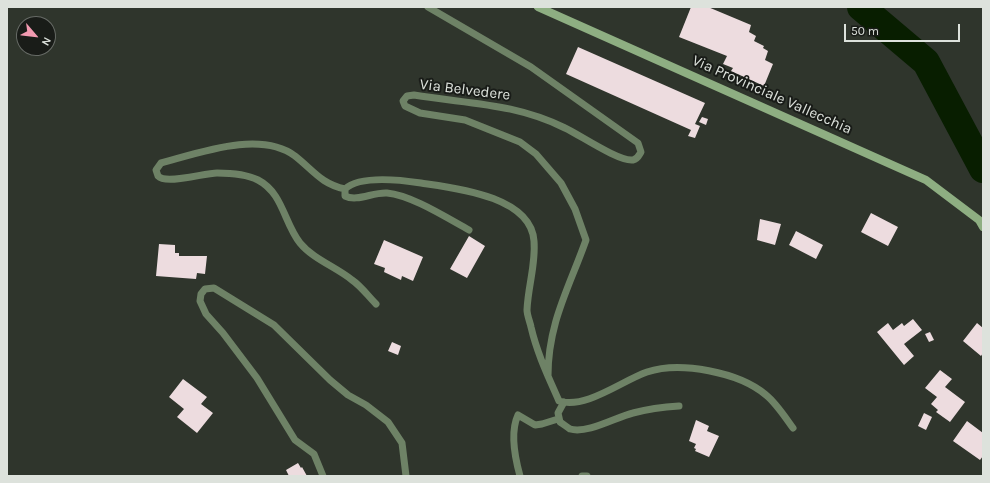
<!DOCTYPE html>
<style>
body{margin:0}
#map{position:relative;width:990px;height:483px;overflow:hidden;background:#2f352c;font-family:Karla,sans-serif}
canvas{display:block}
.frame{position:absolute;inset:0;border:8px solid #dde2dc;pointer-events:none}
.north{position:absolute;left:16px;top:16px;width:40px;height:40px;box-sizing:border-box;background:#191c18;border:1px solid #676b66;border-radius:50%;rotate:118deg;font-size:11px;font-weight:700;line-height:16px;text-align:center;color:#dde2dc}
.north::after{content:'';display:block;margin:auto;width:14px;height:18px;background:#f29ab0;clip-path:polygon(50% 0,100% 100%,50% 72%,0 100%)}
.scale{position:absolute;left:844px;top:24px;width:116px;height:18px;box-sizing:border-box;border:2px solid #dde2dc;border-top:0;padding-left:5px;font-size:12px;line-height:14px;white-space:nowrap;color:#dde2dc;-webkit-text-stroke:3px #191c18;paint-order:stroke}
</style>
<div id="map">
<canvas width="990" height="483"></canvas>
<div class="frame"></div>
<div class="north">N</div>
<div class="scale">50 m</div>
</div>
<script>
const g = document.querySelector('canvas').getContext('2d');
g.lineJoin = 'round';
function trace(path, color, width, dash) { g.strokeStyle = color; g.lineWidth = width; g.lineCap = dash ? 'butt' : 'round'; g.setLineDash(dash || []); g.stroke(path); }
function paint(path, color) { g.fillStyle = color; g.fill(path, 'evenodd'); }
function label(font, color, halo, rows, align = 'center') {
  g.font = font + ' Karla,sans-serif'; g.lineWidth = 4; g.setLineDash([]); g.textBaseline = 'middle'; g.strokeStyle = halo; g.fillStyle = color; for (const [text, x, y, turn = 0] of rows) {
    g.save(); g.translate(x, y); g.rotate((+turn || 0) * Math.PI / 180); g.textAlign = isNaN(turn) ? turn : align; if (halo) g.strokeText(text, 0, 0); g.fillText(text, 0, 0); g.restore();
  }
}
trace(new Path2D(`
 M861,7L926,62L983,169`), '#081e00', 28);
paint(new Path2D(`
 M691,7H708L751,25L749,32L756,36L754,41L764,46L763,48L768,51L765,60L773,64L764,86L731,71L733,68L723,64L727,56L679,37Z
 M578,47L705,103L695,124L700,126L695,138L688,136L691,130L566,74Z
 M702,117L708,119L706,125L699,122Z
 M871,213L898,227L888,246L861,232Z
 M760,219L781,224L775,245L757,240Z
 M796,231L823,245L816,259L789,245Z
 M469,236L485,246L467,278L450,269Z
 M384,240L423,257L413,281L402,276L401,280L384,272L385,268L374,264Z
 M159,244L175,245V253H179V256H207L205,274L197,273L196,279L156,276Z
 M913,319L922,330L904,344L914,356L904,365L877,332L888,323L893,330L902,323L904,326Z
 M977,323L983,328V353L981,356L963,341Z
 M930,332L934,340L929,342L925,334Z
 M392,342L401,346L398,355L388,351Z
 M940,370L952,379L945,387L965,402L950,422L936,412L938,410L931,404L937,397L925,388Z
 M183,379L207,397L201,404L213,413L197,433L177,417L184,409L169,397Z
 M924,413L932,417L926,430L918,426Z
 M696,420L709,426L707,431L719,436L709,457L695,451L696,449L694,448L696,444L689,441Z
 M967,421L983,433V456L980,460L953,441Z
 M298,463L301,468L302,467L307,476H289L286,470Z`), '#eddcdf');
trace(new Path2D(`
 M428,7L531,67L638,143L641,152C639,155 638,159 633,160C619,162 580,135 565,128C515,103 468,104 414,95L407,96L403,101L405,106L420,113L465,120L520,142L536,154L561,183L575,209L586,240C569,288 548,323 548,376
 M345,189C321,184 313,170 295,156C260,130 199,153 161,163L156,170L158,176C166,185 204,173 217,173C231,173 246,174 258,180C283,193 284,223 300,243C313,259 336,267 352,280C361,286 368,296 376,304
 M469,230C447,218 411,195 387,193C373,192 357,202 345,196V189C360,175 401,180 421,183C455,188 531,196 534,241C536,264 528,286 527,310C527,315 530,322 531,327C537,353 548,376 559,401C587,409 621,381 647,372C680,361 739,372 766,395C776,403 785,417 793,428
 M564,402L558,413L560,422C563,424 567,427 570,429C588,434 616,417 633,413C648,409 663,407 679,406
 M323,476L314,454L295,440L257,378L223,333L206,314L200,301L201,294L205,289L214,288L274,325L330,380L348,395L366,405L388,422L402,443L406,476
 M520,476C515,458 510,432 518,415L535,425L542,424L558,419
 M582,476H587`), '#6e8266', 7);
trace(new Path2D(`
 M538,7L926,180L979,220L983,227`), '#8eae82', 8);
label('15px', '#dde2dc', '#191c18', [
 ["Via Belvedere",465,90,7],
 ["Via Provinciale Vallecchia",772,95,24]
]);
</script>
